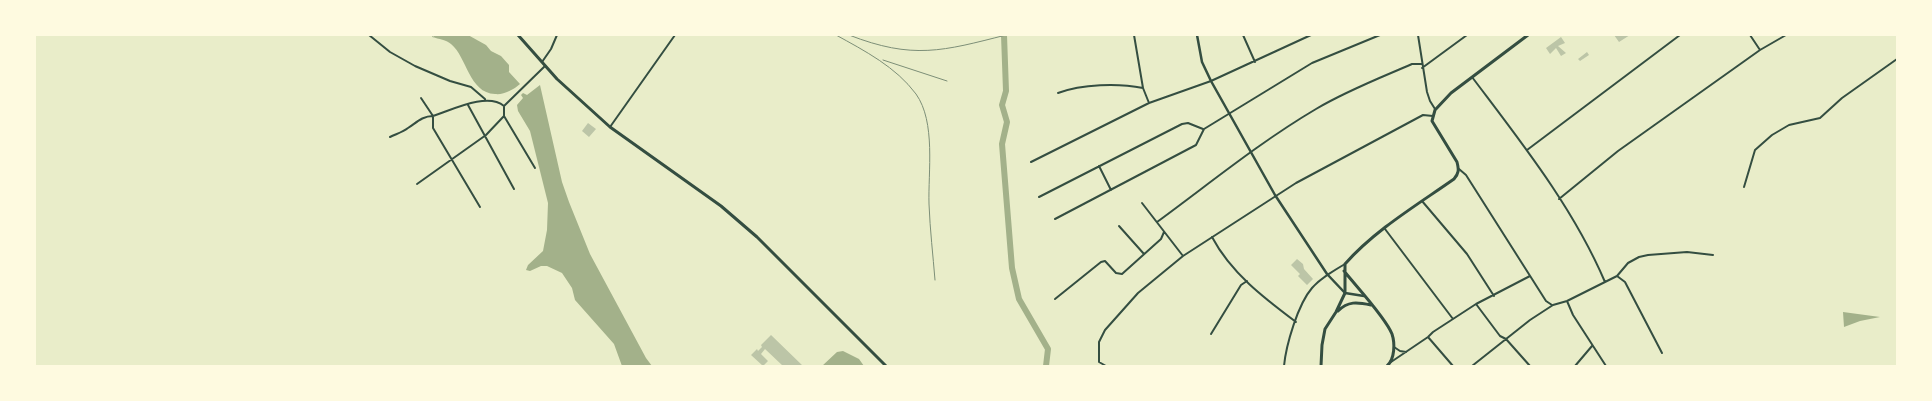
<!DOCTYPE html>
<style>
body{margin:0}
#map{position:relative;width:1932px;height:401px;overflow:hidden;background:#e9edc9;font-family:Arial,sans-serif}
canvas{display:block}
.frame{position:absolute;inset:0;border:36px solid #fefae0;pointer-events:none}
</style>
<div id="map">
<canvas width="1932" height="401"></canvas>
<div class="frame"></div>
</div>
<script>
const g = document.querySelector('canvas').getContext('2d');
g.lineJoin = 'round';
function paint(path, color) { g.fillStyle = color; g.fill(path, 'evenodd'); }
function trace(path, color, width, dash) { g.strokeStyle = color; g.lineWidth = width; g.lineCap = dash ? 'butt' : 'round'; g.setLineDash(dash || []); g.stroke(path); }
paint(new Path2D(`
 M435,35H468L486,45L491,51L501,56L509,65V72L520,84C513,90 504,95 495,94C469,93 467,57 451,44C447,40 438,39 433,37Z
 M540,85L562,182L569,202L590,254L646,358L652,366H622L614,344L575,300L572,288L562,273L547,266H541L530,271L526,270L528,265L543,251L547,230L548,203L530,131L518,111L517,105L523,98L521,95L523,93L527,95Z
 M1843,312L1880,317L1860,321L1844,327Z
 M843,351L859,359L864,366H822L837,352Z`), '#a3b18a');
trace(new Path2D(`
 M432,35L433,37`), '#a3b18a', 1);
trace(new Path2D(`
 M1004,35L1006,91L1002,105L1007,122L1002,144L1012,268L1019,299L1048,349L1046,366`), '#a3b18a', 6);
paint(new Path2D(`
 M1614,35H1630L1619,42Z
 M1561,37L1565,43L1558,46L1566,53L1561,56L1556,48L1550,54L1546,48Z
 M1587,52L1589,55L1580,61L1578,59Z
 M588,123L596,129L589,137L582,131Z
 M1297,259L1303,264L1304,269L1313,279L1307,285L1298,276L1300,274L1291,265Z
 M771,335L802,365L801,366H783L765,349L761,354L768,361L763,366L751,355L757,349L758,351L762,347L761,345Z`), '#bcc5a7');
trace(new Path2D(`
 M369,35L390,52L415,66L450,81L471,87L485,99
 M1134,35L1143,88
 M1243,35L1255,62
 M1418,35L1427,92L1430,101L1435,109
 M1750,35L1760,50
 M542,62L551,49L557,35
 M1422,68L1467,35
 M1472,77C1521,142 1573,207 1605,282
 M1058,93C1082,84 1118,83 1143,88L1149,103
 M421,98L433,116V128L480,207
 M468,105L514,189
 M504,116L535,168
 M610,127L675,35
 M390,137C396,134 403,132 408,128C416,123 422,116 433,116C452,110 487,92 504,106
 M1527,150L1680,35
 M1031,162L1149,103L1211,81L1311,35
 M1099,166L1111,190
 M1459,169L1466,175L1546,301L1552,305
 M417,184L486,135L504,116V106L545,66
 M1744,187L1755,150L1772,135L1789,125L1820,118L1842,98L1897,59
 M1039,197L1182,124L1188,123L1203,129
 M1559,199L1618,151L1760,50L1786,35
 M1422,201L1467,254L1494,296
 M1142,203L1183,256
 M1055,219L1196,145L1204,129L1312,63L1380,35
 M1157,222C1209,184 1260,142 1316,109C1346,91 1380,78 1412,64H1421
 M1119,226L1144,254
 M1385,229L1453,319
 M1212,237C1231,273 1264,298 1296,322
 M1617,276L1625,282L1662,353
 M1055,299L1101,262L1105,261L1116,273L1122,274L1161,239L1164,232
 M1567,301L1573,315L1606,366
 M1476,304L1500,336L1506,339L1530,366
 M1211,334L1241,285L1247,281
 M1428,337L1453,366
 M1394,347L1400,351L1406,352
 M1391,362L1428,337L1433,332L1476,304L1530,276
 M1106,366L1099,362V342L1105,330L1138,293L1183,256L1296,183L1423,115L1433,116
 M1284,366C1286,345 1298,304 1312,288C1321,278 1333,271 1345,264
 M1472,366L1530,320L1553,305L1567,301L1617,276L1628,263L1639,257L1648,255L1687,252L1713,255
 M1575,366L1592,346`), '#344e41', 2);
trace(new Path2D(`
 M1197,35L1202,62L1211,81L1275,195L1327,274L1345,293L1364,296`), '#344e41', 2.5);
trace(new Path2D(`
 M1344,271C1356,286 1386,318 1392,334C1395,343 1395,359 1387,366
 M1338,311C1348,301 1357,302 1371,305
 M1321,366L1322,345L1325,329L1336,312L1345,293V264C1375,230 1417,205 1454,179C1459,173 1459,170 1457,162L1432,121L1435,110L1451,93L1528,35`), '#344e41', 3);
trace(new Path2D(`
 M518,35L557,79L610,127L721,206L757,237L886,366`), '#344e41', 3);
trace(new Path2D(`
 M836,35C865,51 896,67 916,94C936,122 928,172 929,204C930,230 933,255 935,280
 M849,35C913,60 943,51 1006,35
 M883,60L947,81`), '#7c8e77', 1);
</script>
